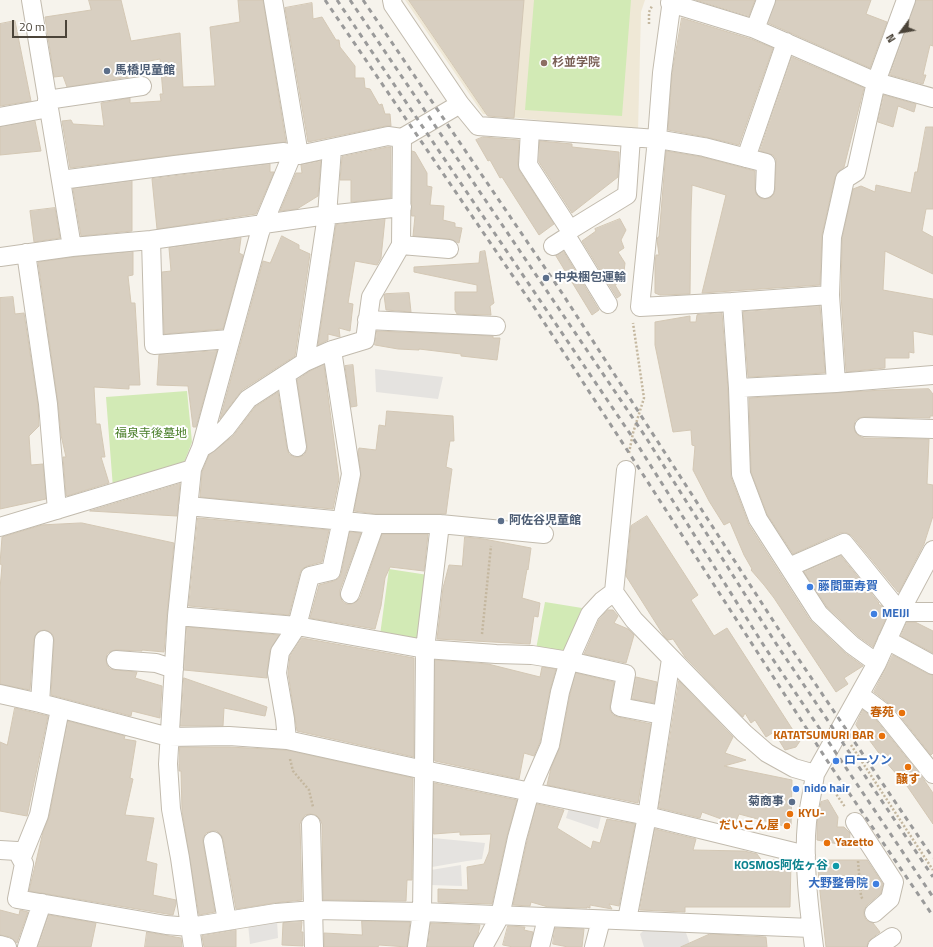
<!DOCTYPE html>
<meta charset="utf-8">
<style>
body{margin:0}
#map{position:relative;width:933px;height:947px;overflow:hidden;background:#f6f3ec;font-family:"Titillium Web",sans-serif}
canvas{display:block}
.north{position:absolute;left:881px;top:12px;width:40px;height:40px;-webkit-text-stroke:3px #fff;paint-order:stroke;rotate:238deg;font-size:11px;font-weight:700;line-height:16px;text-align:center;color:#4b4439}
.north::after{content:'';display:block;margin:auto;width:14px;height:18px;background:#4b4439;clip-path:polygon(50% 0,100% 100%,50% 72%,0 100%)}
.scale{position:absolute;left:12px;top:20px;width:55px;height:18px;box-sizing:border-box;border:2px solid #4b4439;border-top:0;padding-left:5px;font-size:12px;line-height:14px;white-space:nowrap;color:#4b4439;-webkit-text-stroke:3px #fff;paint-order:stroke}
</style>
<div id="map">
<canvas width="933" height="947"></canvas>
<div class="north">N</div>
<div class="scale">20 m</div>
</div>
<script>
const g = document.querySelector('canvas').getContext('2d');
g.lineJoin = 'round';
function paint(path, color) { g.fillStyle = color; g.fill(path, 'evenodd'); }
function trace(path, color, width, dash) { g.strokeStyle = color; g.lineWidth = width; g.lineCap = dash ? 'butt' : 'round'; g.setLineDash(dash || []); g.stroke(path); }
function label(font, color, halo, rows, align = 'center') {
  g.font = font + ' "Titillium Web","Noto Sans JP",sans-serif'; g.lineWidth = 4; g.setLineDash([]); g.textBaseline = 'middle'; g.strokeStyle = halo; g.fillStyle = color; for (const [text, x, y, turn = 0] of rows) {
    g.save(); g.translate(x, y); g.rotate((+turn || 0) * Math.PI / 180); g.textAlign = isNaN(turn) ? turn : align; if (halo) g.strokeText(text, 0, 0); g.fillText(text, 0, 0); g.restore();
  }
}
paint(new Path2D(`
 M405,0H645L641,12L638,131L483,114Z`), '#efe8d6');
paint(new Path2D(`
 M534,0H631L622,116L525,110Z
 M187,391L192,442L182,468L113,488L106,397Z
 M389,569L428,575L419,640L380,635Z
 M545,602L582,608L562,656L536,649Z`), '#d2eab5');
paint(new Path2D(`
 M375,369L443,377L438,399L376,392Z
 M570,805L602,812L598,829L566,818Z
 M433,838L485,843L482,859L467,861L432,867Z
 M461,865L462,886L431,885V870Z
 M277,920L278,938L250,944L248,924Z
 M644,930H685L691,947H644L640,934Z`), '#e5e3e0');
const building = new Path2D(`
 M89,0H121L131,41L180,33L183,87L215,86L210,27L240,22L238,0H263L286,142L174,155L70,168L62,121L71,120L73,124L104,126L101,103L130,98V103L161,101L160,94H163L160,59L128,65L129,77L67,87L63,76L54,77L45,17L91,10Z
 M409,0H524L514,118L488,116Z
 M696,0H755L749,16Z
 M776,0H871L866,14L887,22L870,68L768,23Z
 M916,0H933V46L930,45L923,75H926L923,84L890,75Z
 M312,3L313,19L322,17L336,40H339L340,47L355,66V78H364L365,88L370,89L379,105L382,104L385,114H390L391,126H386L308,142L285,8Z
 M682,18L751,39L773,48L739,145L706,137L668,130L672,74Z
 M15,21L31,101L0,106V24Z
 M792,57L864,88L844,167L839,171L835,177L822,235L820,285L702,293L726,195L692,185L691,212L690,294L660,295L655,293V263L656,255H659L657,240L658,237H659L666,151L702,157L755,171V189L756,194L760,198L764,199L770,198L774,194L775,189L776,159L773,155L760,151Z
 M884,95L916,104L914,112L898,106L893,127L878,122Z
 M35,121L41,151L0,155V127Z
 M926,127H933V209H926L922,231L933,237V274L885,251L883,290L933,299V335L913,331L914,353L909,352V358H885V368L846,372L841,295L842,238L853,189L861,186L875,192L876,185L911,193L915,172H917Z
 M483,137L519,140L518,164L519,170L554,224L539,235L502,177L500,178L490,160L488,161L476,140Z
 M540,141L572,144V147L619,152L618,177L572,213L539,162Z
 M388,147H391V198L351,202V180H340L342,157Z
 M412,151L415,152L427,173V186L432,187L430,205L444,206L443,220L455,223V227L462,228L459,243L450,239L413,236L415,216H412Z
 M321,161L318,196L297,209L280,211L296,173H302L301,165Z
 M270,164V172H274L256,214L157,229L152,179Z
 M132,181V231L81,236L73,189Z
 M55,208L60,238L34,242L30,211Z
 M385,219L381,258L377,265L355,261L348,303L353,304L350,331L339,328L340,337L328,334V340L318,345L336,225Z
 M620,219L626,230L621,240L624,248L618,252L625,263L623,280L615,285L621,295L617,298L582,241L596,231L595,229Z
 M282,236L299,245V249L310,254L295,356L242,390L220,419L263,261L270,263Z
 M241,238L239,253L243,255L223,329L164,334L162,272L171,271L169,248Z
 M485,251L494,303L490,306L491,315L457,314L455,310V292H477V285L414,272V267L479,263L480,252Z
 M133,252V275L128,276L131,303H135L140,385H129V389L94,387L96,424H100L105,457H101L109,483L67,496L66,495L63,457H66L61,435L58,403L38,262L73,257Z
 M564,252L599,310L592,315L556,256Z
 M409,293L411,312L386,310L384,295L385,294Z
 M13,297L15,314L24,313L38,405L39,426L29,436L31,465L43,464L46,499L0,509V298Z
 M820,306L825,373L748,377L743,312Z
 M722,313L728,389L731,477L749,525L810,620L845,653L863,666L844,678L848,684L836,692L774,598L764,585L751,570L752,569L744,555L730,522L724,525L709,501L693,470L695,446L692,445L691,430L673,432L655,345V322L690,316V322H696L697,315Z
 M377,331L493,336V338H500L497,360L461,356V354L419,349V350L398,349L375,345Z
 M217,351L196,427H193L188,386L157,385L159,355Z
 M324,365L339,479L333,509L200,497L202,472L209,455L233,436L255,407L278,392L287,449L289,454L294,457H299L304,455L307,450V445L297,380L310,371Z
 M353,365L357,406L351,407L345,366Z
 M929,389L933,394V416H930V418L864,417L859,418L855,421L854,426L855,432L859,436L864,438L929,439L927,484L933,485V516L924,544L899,592H898L852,536L847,533H840L793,554L767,514L751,472L749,398L883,390Z
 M387,411L453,416L454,441H450L446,467L452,469L446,514H376L354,511L361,476L358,452L359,448L376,450L379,425L385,426Z
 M180,484L177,516L90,511Z
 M647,516L698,595L691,600L714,636L727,628L800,741L796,747L785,750L774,732L766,737L755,720L751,723L745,713L743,717L685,657L673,639L668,640L664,636L626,576L631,526Z
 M198,518L329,530L322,562L307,566L302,569L300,573L289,615L189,606Z
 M82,523L174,543L167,615L164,652L142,650V651L116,650L111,651L107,654L106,659L107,665L110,669L115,670L137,672L135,678L162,686L160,718L132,711L131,716L51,695L54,640L53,635L50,632L45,630L39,631L36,634L34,639L30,690L0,684V589L2,565L0,564L2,537L42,525Z
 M350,532L361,533L340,590V595L342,601L346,604H351L356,602L360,598L382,534H428L424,571L390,567L385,578L381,606L375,629L310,618L319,585L334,581L339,578L341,574Z
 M465,537L484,539L531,548L528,570L527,569L522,598L540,603L538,617L534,616L530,644L437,639L443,588L449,565L462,566Z
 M841,556L879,603L878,604L882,606L888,614L873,647L859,637L827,607L804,572Z
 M608,610H613L618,616L614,623L628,629L634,635L626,663L584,654L599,620Z
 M907,622H915L933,631V653L901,636Z
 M187,627L279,635L270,650L267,672V678L184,670Z
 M302,638L414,658V757L297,731L288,673L290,656Z
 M893,655L928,674L933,675V753L931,755L892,706L874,692Z
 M435,660L488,664L540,677L542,667L556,669L550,690L540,742L534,756L524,753L519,779L435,761Z
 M576,673L614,682L610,706V710L613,715L618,717L651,724L638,803L547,785L551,768L560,747L570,694Z
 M636,677L657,682L654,703L632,699Z
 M184,678L267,707L265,716L224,708L223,726H181Z
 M679,681L733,737L725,753L746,760L724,766L792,780L791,828L739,814L735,824L702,812L700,818L659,808Z
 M15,708L48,716L27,816L0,811V742L7,745Z
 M863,710L877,721L922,777L933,793V824L907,786L884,760L867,737L865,739L856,725Z
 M68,721L125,736L124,739L136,741L130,778L133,779L125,815L154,818L146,861L157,864L153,895L176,900V904L173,915L29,891L43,832L49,817Z
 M180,747H229L286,750L413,778L412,880H407L406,901L323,900L322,824L320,819L316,815L310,814L305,815L302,819L300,824L302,900L274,903L236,909L223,839L221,835L217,831H212L206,833L203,838V842L215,912L199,915L182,811L181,771H179V764Z
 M434,783L517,800L507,836L492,904L438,902V889L468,890L467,867L484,864L489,852L491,834L460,835V832L434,834Z
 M828,800L838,817L837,827H844L850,833L849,846L817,840V823L821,802Z
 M537,804L564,810L557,828L591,849L593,841L600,843L607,819L635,824L619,906L609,904L612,909L590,905V908L587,907V908L548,907L531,902L530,906L513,905L527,841Z
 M655,829L696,839L693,850L744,851L757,854L770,872L773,860H782L791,862L790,907H685V912L640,910Z
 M818,860H867L883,884L881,893L867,905L864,910V915L866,920L873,923L880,932L871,939L868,942L867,947H826L819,883Z
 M0,910L19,915L20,910L28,912L17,943L10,937L0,935Z
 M49,915L96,923L91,947H38Z
 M362,921L410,922L407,947L379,945L378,947H324V933L362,935Z
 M302,922L301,932H303V946L282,945L283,923Z
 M431,923L480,925L478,935L473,947H428Z
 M508,926L525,927L524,930L533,932L530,947H513L503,945Z
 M555,928L584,929L582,947H568L553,944Z
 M236,930V947H204L202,936Z
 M147,932L181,938L182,947H145Z
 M710,934L766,937L767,947H681Z`);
paint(building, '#d8cfc1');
trace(building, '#d3c7b4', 1);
const minor = new Path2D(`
 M31,0L72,247
 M273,0L299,155
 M392,0L393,5L460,104L478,126L657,139L704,147L766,163L765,189
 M672,0L662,73L657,139L640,307L732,302L830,295
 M670,3L755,29L876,82L933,98
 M755,29L766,0
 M47,100L142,86
 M0,117L49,108
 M530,130L528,165L570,230
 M746,158L786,42
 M61,180L175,165L284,152L292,155H299L388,136L402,138L460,104
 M567,237L608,304
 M151,240L154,345L230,339
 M401,245L449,249
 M553,246L567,237L570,230L627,195L631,137
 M26,253L48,404L57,510
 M0,257L72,247L151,240L327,215L402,207
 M732,302L738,388L741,474L758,519L819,614L852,645L877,663
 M367,320L496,326
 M305,362L327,215L332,149
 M286,375L297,447
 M836,383L830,295L832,237L845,179L856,172L876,82L906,0
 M738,388L836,383L933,375
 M864,427L933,429
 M201,448L209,443L226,428L248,399L305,362L332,350L365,340L371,297L401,245L402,138
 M626,470L614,592L634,620L744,733L767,753L794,768L815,774
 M188,506L375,524H440L544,534
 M0,527L192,469
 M789,567L844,543L900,612H933
 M350,594L375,524
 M177,616L297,626L425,649L496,654L532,655L569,661L626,674L620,707L662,715
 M887,640L933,665
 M116,660L156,663L174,669
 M0,694L40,703L169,737L229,736L287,740L424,770L647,816L806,855
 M860,695L884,713L933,774
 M40,703L44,640
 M287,740L285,719L277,673L280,652L297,626L310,576L331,571L342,520L351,474L332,350
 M855,822L894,882L890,899L874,913
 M311,824L314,947
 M213,841L227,921
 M0,850L17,851L24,864L17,899L166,925L190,927L276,913L314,910L422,912L811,928
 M22,857L39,815L60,709
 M627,920L647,816L671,659
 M0,945L7,947
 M27,947L42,903
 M193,947L180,858L171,809L168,764L177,616L192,469L201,448L260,232L292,155
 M417,947L422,912L424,770L425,649L440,524
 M483,947L500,916L517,838L530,791L550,745L560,692L569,661L590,614L602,601L614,592
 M540,947L547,918
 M594,947L601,920
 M814,947C809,908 803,861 807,822C809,806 813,790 815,774L877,663L900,612L933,550
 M877,947L892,937`);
trace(minor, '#c2bbae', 20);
trace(new Path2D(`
 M649,24V12L652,6
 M629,453L633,433L644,398L633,323
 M482,634L491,546
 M851,745L933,870
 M290,759L293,771L309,790L313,807
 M832,788L845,807
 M858,861L861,896L863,900`), '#c4b79f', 2.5, [2, 2]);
trace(minor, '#fff', 18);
trace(new Path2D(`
 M325,0L536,310L633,459L830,765L933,916
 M337,0L639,447L766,649L933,897
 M350,0L645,436L775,642L933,877
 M363,0L562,293L783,636L933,858`), '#9a9a9a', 3, [5, 5]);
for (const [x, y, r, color] of [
 [544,63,4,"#8d6e63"],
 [107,71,4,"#5c6f8a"],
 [546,278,4,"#5c6f8a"],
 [501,521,4,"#5c6f8a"],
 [810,587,4,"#3f7fe0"],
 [874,614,4,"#3f7fe0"],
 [902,713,4,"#e8710a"],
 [882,736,4,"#e8710a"],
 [836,761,4,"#3f7fe0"],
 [908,767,4,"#e8710a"],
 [796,789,4,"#3f7fe0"],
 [792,802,4,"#5c6f8a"],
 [790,814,4,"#e8710a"],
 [787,826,4,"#e8710a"],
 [827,843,4,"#e8710a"],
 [836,866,4,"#0f9aa8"],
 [876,884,4,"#3f7fe0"]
]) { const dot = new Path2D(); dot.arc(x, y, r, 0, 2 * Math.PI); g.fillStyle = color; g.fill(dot); trace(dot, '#fff', 1.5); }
label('bold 12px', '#785e54', '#fff', [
 ["杉並学院",552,63]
], 'left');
label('bold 12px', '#4e5e75', '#fff', [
 ["馬橋児童館",115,71],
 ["中央梱包運輸",554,278],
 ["阿佐谷児童館",509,521],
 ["菊商事",784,802,"right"]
], 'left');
label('12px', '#4a7f2a', '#fff', [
 ["福泉寺後墓地",151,434]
]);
label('bold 12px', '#366cbe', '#fff', [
 ["藤間亜寿賀",818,587],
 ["MEIJI",882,614],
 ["ローソン",844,761],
 ["nido hair",804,789],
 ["大野整骨院",868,884,"right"]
], 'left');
label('bold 12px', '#c56008', '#fff', [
 ["春苑",894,713],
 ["KATATSUMURI BAR",874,736],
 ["醸す",908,780,"center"],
 ["KYU-",798,814,"left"],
 ["だいこん屋",779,826],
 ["Yazetto",835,843,"left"]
], 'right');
label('bold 12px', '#0d838f', '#fff', [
 ["KOSMOS阿佐ヶ谷",828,866]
], 'right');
</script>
